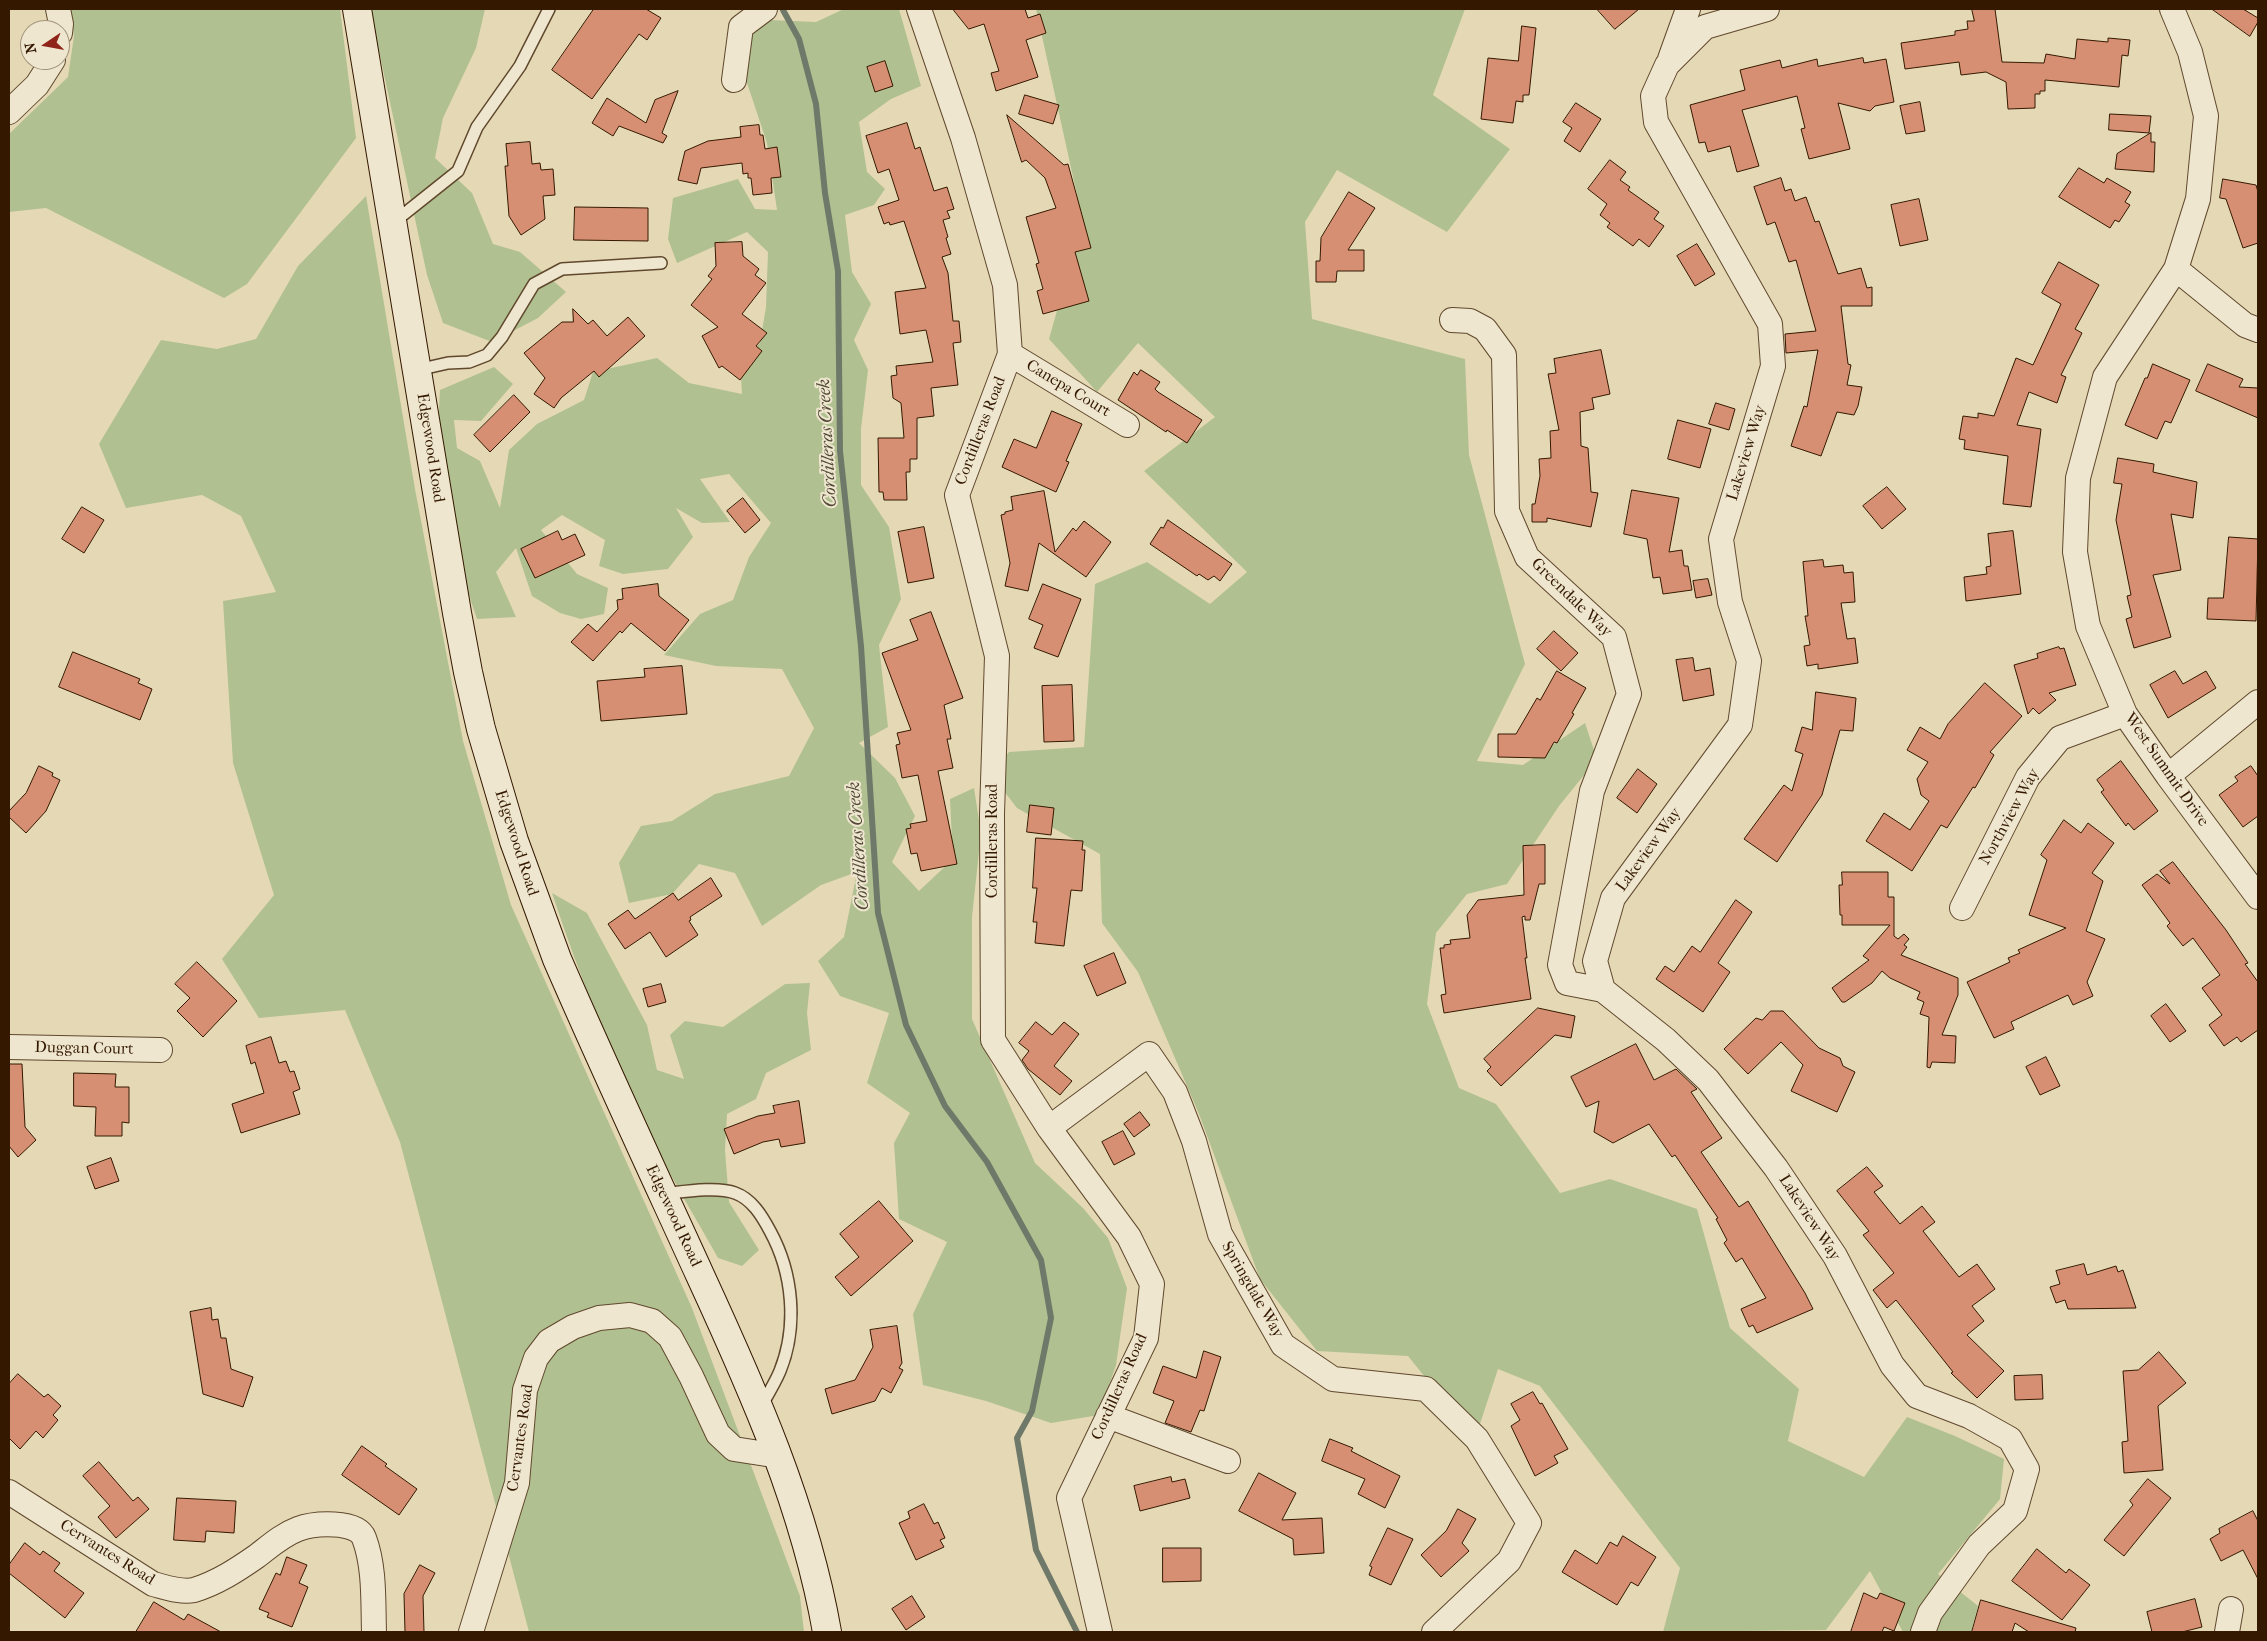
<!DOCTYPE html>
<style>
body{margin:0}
#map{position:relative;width:2267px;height:1641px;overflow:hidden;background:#e5d9b5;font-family:"IM FELL French Canon",serif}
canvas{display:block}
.frame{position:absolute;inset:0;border:10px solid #341800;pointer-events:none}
.north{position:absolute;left:20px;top:20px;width:50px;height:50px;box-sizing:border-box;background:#eee6cf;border:1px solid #a4947c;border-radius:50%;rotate:258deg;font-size:14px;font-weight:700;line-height:20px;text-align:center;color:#341800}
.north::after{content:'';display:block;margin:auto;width:18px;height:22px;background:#8f2418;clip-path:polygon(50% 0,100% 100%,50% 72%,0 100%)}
</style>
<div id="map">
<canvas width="2267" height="1641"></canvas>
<div class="frame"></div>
<div class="north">N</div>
</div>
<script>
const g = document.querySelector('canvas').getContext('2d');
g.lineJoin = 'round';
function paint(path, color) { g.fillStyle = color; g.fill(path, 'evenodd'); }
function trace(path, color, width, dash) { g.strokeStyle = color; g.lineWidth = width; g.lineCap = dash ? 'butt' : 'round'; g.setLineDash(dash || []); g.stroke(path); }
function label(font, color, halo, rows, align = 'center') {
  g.font = font + ' "IM FELL French Canon",serif'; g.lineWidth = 4; g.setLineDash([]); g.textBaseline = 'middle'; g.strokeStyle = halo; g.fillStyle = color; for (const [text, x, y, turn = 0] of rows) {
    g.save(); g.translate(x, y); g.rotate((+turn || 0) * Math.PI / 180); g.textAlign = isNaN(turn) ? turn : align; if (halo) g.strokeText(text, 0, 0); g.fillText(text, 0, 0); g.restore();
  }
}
paint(new Path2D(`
 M70,9H340L356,138L247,284L224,298L46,208L9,212V134L68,77L74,36Z
 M370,9H485L476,48L443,118L435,158L472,193L493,244L520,252L566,292L538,318L492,342L443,323L427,275Z
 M844,9H899L921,86L891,99L859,122L867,172L885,189L874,205L845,215L852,272L871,304L854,340L868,370L861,429V485L889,527L901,599L879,645L888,727L859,743L895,778L915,816L892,862L919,891L953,859L950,799L974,788L981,833L972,917V1019L1035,1163L1083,1208L1108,1238L1127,1288L1116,1365L1099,1415L1051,1423L986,1401L923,1385L913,1314L947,1242L899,1219L894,1143L910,1113L867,1083L889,1013L840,996L818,961L844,937L857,872L821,885L762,926L735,873L699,864L672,894L629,903L619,863L641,826L672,821L715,794L789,776L814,728L782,669L716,666L664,655L700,614L733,600L749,557L771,523L729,474L700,479L730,522L702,523L676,508L693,537L668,569L623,574L599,566L605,540L562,515L541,530L577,574L608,588L604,614L581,619L560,613L532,596L516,548L496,572L516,617L477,619L458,563L437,445L440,390L494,367L513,384L481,421L454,420L457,448L480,461L500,508L509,450L537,424L584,400L593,372L657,358L689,383L742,394L740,361L760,343L766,307L768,252L747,232L677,263L668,239L673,198L738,179L755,209L777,210L767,143L740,62L741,29L770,20L816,22Z
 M1036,9H1465L1433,95L1510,149L1447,232L1337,170L1305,222L1312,319L1465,359L1469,455L1525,664L1477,761L1523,765L1585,723L1597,759L1559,806L1507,884L1467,894L1436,933L1427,1004L1459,1088L1496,1104L1560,1193L1610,1179L1697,1209L1730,1328L1799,1389L1788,1441L1864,1477L1907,1417L1955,1436L2004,1459L2000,1499L1938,1574L1978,1606L1971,1632H1903L1870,1571L1826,1630L1663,1632L1680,1568L1540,1386L1498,1369L1475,1439L1408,1356L1317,1351L1260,1279L1199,1114L1138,972L1102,923L1100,854L1017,808L990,773L1009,752L1084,747L1095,584L1147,562L1210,604L1247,572L1144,471L1215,417L1138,343L1097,392L1049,339L1064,286L1077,195Z
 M366,196L415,489L463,741L511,905L692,1308L800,1596L804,1632H529L400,1142L345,1010L259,1018L222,959L274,895L233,763L223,601L276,592L241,516L202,495L126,508L99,444L161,340L217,349L256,339L298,266Z
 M552,893L587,913L647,1025L657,1070L684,1079L670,1035L685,1021L723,1027L785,984L810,983L807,1013L811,1050L766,1073L756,1099L727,1114L725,1150L729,1202L759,1250L742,1266L718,1258C698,1222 676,1186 657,1149C615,1066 581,981 552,893Z`), '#b1c090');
trace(new Path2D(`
 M783,10L799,39L816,104L825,193L838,271L840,451L861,646L878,913L906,1025L945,1106L987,1162L1041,1260L1051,1318L1032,1411L1017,1438L1036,1550L1077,1632`), '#6f796a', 6);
const building = new Path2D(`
 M594,9H646L661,18L647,40L639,34L592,99L552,70Z
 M953,9H1025L1028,18L1040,14L1046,33L1026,40L1038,77L996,91L991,73L999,71L984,24L969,29Z
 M1597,9H1639L1615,29Z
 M1972,9H1995L2002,62L2044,63L2046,54L2075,59L2077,39L2108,42V38L2130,40L2128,56L2122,55L2119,87L2045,80V91H2040V94H2035V108L2008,109L2006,82L1986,72L1961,75L1959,62L1905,69L1901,43L1955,35V31L1968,29L1967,21H1974Z
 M2212,9H2243L2258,18V22L2250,36Z
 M1522,26L1536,28L1529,95H1523V102L1516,101L1513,123L1481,119L1488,58L1518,61Z
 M1863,58L1864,63L1886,59L1894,102L1875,106L1870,111L1838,103L1850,149L1809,159L1801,129L1805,128L1797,96L1742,110L1759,166L1737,172L1730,146L1708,152L1705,142L1699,143L1690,105L1745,90L1740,70L1780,60L1782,68L1817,59L1818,66Z
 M885,61L893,86L875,92L867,67Z
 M678,91L662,133L667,136L663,143L619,126L613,136L592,123L607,98L646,123L655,100Z
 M1025,95L1059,105L1053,124L1019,114Z
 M1920,102L1925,131L1906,134L1900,106Z
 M1576,103L1601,119L1580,152L1564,141L1572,128L1563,122Z
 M2110,114L2151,116L2149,133L2109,130Z
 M1007,115L1064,165L1068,164L1091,248L1075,252L1089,301L1043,314L1037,291L1043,289L1036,264L1039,263L1026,217L1056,208L1045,178L1026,160L1022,162Z
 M907,123L915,149L920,147L934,191L947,187L954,209L947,211L950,218L943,220L948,237L946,238L951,254L942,257L948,273L953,321H959L961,342L953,343L958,385L931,388L934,416L917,418V459H910V472H906L907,500H884L883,492H879L878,438H904L901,403L893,398L891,376L897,375L896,366L933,362L926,330L900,334L895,292L926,288L904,221L890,225L889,222L884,224L878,207L899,200L889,169L878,173L866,136Z
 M759,125L760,135H763L765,149L777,147L781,177L771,178L772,193L753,195L751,178H748V173L743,174L742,163L701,168L697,184L678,180L685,151L708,141L741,137L740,127Z
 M2151,133V142H2155L2154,172L2115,169L2117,154Z
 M530,142L532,164L540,163L541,170L553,169L555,195L543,196L545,219L521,235L509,216L505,166H508L506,144Z
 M1610,160L1626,172L1620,180L1630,187L1628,190L1659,212L1654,219L1664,226L1649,247L1639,239L1633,246L1607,227L1610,223L1600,215L1607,204L1588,189Z
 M2079,168L2104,183L2107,178L2131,192L2125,202L2130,205L2119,222L2115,220L2110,228L2059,197Z
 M1781,178L1785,191L1791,189L1795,201L1806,197L1815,222L1819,221L1838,274L1861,268L1867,288L1872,287V306H1841L1848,364L1851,365L1847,385L1862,387L1858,406L1854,415L1837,412L1821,456L1791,446L1804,406L1807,407L1818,350L1786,353L1785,334L1816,331L1796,260L1789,262L1775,222L1767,225L1754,187Z
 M2223,179L2256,185L2258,192V243L2243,248L2226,199L2220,198Z
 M1349,192L1375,208L1348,250H1364V271H1337L1336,282H1316V261H1320L1321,238Z
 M1919,199L1928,240L1900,246L1891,205Z
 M575,207L648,208V241L574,240Z
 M742,242L743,256L759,269L755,275L766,283L742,314L767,333L756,346L762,351L740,380L722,366L719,368L702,336L718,327L691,305L712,279L708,276L716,266L715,243Z
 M1697,244L1715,274L1695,286L1677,256Z
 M2059,262L2099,285L2075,329L2082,333L2061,375L2066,377L2057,403L2029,392L2017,425L2041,429L2031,507L2003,504L2008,456L1964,449L1965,440L1959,439L1963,416L1978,418V413L1994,416L2016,358L2033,365L2061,304L2042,293Z
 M573,309L588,324L593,320L607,336L628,317L645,336L599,377L594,371L561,398L554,408L534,394L545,378L524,353L562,322H573Z
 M1601,350L1610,394L1592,398L1594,409L1580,412L1581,446L1588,448L1591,492L1598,493L1591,527L1547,518V522H1532V504H1535L1540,476L1539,459L1551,458L1550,431L1559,430L1548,374L1556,373L1554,359Z
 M2153,364L2190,380L2171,423L2165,421L2157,439L2125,425L2145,378H2147Z
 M2208,364L2243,379L2239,387L2258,388V418L2196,391Z
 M1141,370L1160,382L1155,389L1158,392L1202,420L1187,443L1167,430L1166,432L1118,400L1134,372L1137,375Z
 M514,395L530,412L490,452L474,435Z
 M1716,403L1735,409L1729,430L1709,424Z
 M1052,411L1082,424L1066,461L1069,462L1056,492L1002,467L1014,439L1036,448Z
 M1678,420L1711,429L1700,468L1668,459Z
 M2118,458L2154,464L2153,472L2197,482L2193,518L2171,514L2181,570L2153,575L2171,637L2134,648L2126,619L2132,617L2127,596L2131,595L2116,520L2122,484L2114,483Z
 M1887,487L1906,509L1882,529L1863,506Z
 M1632,490L1679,498L1669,552L1682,550L1684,566H1688L1692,590L1663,594L1660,577L1653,578L1647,539L1624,534Z
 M1044,491L1055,552L1073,528L1076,531L1084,521L1111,542L1086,577L1039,543L1028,591L1005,586L1010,563L1001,515L1005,514V512L1013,510L1011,497Z
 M743,498L760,520L745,533L727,511Z
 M82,507L104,520L84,553L62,539Z
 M1168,520L1232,564L1220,581L1214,576L1208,580L1199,574L1197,576L1150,544L1161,527L1163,528Z
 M924,527L934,578L908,583L898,532Z
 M558,531L562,540L575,534L585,555L535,578L521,549Z
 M2013,531L2021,594L1966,601L1964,577L1987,574L1986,567L1991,566L1988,534Z
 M2229,537L2258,539L2256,621L2207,619L2208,598H2223Z
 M1823,560L1824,567L1843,565L1844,573L1853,572L1855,602L1841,603L1847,639L1855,638L1858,663L1818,669V664L1807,666L1804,646L1810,645L1805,616H1808L1803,562Z
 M1708,579L1712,595L1696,598L1693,581Z
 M658,584L659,596L689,620L665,651L631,623L622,633L620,631L593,661L571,642L588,624L597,632L618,609L617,600L623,599L622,589Z
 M1043,584L1081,599L1058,657L1034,648L1043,625L1029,619Z
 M931,612L963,698L944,705L951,739H947L953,768L938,771L957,864L921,871L917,853L911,854L906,829L911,828L910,824L927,821L918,775L902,778L896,745L900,744L897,733L911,730L882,653L918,640L910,620Z
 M1554,631L1578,653L1561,671L1537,649Z
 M2059,647L2060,649L2064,648L2076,685L2049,693L2056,700L2039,714L2033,708L2028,714L2014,665L2038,658L2037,654Z
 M73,652L140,679L138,683L152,689L140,720L59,687Z
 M1693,658L1695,671L1710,668L1714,695L1683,701L1676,660Z
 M682,666L687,714L601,721L597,681L645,677L644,669Z
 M1557,671L1586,688L1572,713L1574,714L1557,743L1554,742L1545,758L1498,757V734H1516L1537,698L1540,700Z
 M2175,671L2183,684L2206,671L2216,688L2168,718L2150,685Z
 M1985,683L2022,716L1990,752L1994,755L1975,788L1973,787L1947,828L1941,825L1912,871L1866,841L1884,813L1910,830L1929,801L1921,795L1917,779L1928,762L1907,750L1920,727L1940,739L1948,724Z
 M1072,685L1074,741L1044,742L1042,686Z
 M1816,692L1856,698L1853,731L1840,730L1822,795L1777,862L1744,839L1784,785L1792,791L1803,754L1795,751L1802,727L1812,730Z
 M2121,761L2158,811L2134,830L2128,823L2126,826L2101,792L2104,790L2097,780Z
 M39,766L53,773L52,776L60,780L46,811L26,833L9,817V811L26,793Z
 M2251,766L2258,776V816L2243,827L2219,795L2238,781L2235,777Z
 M1638,769L1657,784L1637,813L1617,798Z
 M1030,805L1054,808L1051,835L1027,832Z
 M2064,820L2081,833L2088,823L2114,843L2092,873L2103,881L2086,931L2105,939L2087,982L2093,996L2073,1005L2068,995L2011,1022L2014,1029L1994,1038L1967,982L2010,962L2008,958L2020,953L2018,950L2066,928L2029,915L2047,860L2041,855Z
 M1036,838L1083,841L1082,850H1085L1082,891L1071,890L1064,946L1035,943L1037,922H1033L1037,888H1033Z
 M1545,845V884H1539L1530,920H1525V916L1522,917L1527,958H1525L1531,999L1444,1013L1441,995L1446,994L1440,948H1444V945L1451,944L1450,940L1470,938L1467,915L1478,900L1524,895L1523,846Z
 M2173,862L2226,930L2248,963L2245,964L2258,982V1030L2241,1042L2237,1037L2224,1046L2209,1025L2222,1015L2202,988L2220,975L2193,938L2183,946L2167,926L2170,923L2142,885L2157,874L2170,884L2160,871Z
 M1842,872H1888V897H1894V936L1898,939L1904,934L1909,939L1904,945L1907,947L1901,955L1958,978V995L1942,1035L1956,1036L1955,1063L1932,1062L1930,1068L1927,1067L1929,1017L1920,1014L1924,1002L1917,999L1920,992L1890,978L1882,971L1872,983L1845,1002H1842L1832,988L1869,960L1863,956L1890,925H1842V915H1840L1839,885H1842Z
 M711,878L722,896L690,917L691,920L689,921L698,935L666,957L650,932L625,949L608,924L628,910L635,919L673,893L678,900Z
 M1736,900L1752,912L1718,963L1730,972L1703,1012L1656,979L1665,966L1674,972L1692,946L1700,952Z
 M1114,953L1126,983L1097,996L1084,966Z
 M197,962L237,1001L203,1037L177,1011L190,998L175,984Z
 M661,984L666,1002L648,1007L643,989Z
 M2166,1004L2186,1031L2170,1042L2151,1016Z
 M1538,1008L1575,1016L1571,1038L1555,1035L1501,1086L1487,1071L1491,1067L1484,1059Z
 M1771,1011H1783L1819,1048L1840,1058L1843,1066L1855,1072L1837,1112L1791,1091L1803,1065L1781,1042L1748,1074L1724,1049L1756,1018L1762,1020Z
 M1036,1022L1052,1035L1064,1022L1079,1034L1054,1066L1072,1081L1060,1095L1028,1069L1022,1060L1029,1051L1019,1043Z
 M271,1037L279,1063L286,1061L290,1072L294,1071L300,1089L293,1092L300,1114L241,1133L232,1104L264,1093L255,1062L251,1064L246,1046Z
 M1636,1044L1654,1080L1676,1069L1697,1089L1691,1092L1722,1138L1701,1152L1739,1207L1748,1201L1805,1293L1813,1309L1757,1333L1753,1325L1749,1327L1741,1309L1766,1298L1742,1258L1736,1262L1724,1243L1727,1240L1716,1219L1718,1218L1675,1155L1672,1157L1649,1124L1613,1143L1594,1132L1599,1101L1586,1107L1571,1077Z
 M2046,1057L2060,1086L2040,1095L2026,1067Z
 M9,1064H22L25,1127L36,1140L18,1157L9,1146Z
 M74,1073L116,1074L115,1087H129V1123L122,1122V1136H95L96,1107L74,1106Z
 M799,1101L805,1143L781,1147L779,1139L763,1142L734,1154L724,1129L758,1116L775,1113L773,1106Z
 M1140,1112L1150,1125L1134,1137L1124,1124Z
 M1123,1131L1135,1154L1114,1165L1102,1142Z
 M111,1158L119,1181L95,1189L87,1167Z
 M1867,1167L1883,1186L1874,1192L1900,1224L1922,1206L1935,1222L1923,1231L1959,1277L1977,1264L1995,1289L1972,1306L1984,1321L1967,1335L2004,1371L1977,1398L1951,1373L1953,1372L1896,1300L1887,1308L1873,1290L1894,1273L1863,1235L1869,1231L1837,1191Z
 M879,1201L913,1241L851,1296L835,1277L859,1257L840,1234Z
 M2084,1264L2087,1275L2116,1266L2118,1272L2123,1270L2136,1308L2068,1309L2065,1300L2056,1303L2050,1287L2060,1284L2056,1271Z
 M211,1308L212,1320L218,1319L221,1338H226L231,1369L253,1377L243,1407L203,1394L190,1312Z
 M897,1326L902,1363L899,1368L903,1370L891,1393L882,1388L875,1401L832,1414L825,1389L855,1380L873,1347L870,1330Z
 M1204,1351L1221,1357L1204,1411L1200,1410L1191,1432L1165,1423L1174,1401L1153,1393L1163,1366L1196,1378Z
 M2159,1352L2186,1383L2158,1406L2163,1470L2124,1473L2122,1442L2128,1441L2123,1371L2138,1370Z
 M18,1374L44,1397L48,1394L61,1406L53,1415L58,1420L43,1438L36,1431L20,1449L9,1438V1384Z
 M2042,1375L2043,1399L2015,1400L2014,1376Z
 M1533,1392L1540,1404L1542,1403L1568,1449L1554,1456L1558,1463L1535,1476L1511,1426L1520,1420L1511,1404Z
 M1330,1439L1353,1448L1351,1451L1400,1476L1385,1508L1358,1494L1365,1479L1322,1461Z
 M362,1446L387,1464L385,1466L417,1489L399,1515L342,1475Z
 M99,1462L133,1501L138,1497L149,1509L116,1538L98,1517L110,1506L83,1476Z
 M1259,1473L1296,1493L1282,1520L1322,1518L1324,1553L1294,1555L1293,1539L1239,1511Z
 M1171,1477L1172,1482L1185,1479L1190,1498L1140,1511L1134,1486Z
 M2148,1479L2171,1498L2124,1556L2104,1540L2133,1505L2130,1501Z
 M177,1498L236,1501L234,1533L206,1531L205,1542L174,1540Z
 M924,1504L934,1524L938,1522L945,1538L940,1540L944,1547L916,1560L899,1523L910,1518L908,1512Z
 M1458,1509L1476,1519L1462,1543L1469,1551L1441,1577L1421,1555L1446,1531Z
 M2253,1511L2258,1521V1579L2243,1550L2221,1561L2210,1539L2220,1533L2219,1529Z
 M1388,1528L1413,1539L1391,1585L1369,1575L1372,1567L1370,1566Z
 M1623,1536L1656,1557L1638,1586L1631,1582L1617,1605L1562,1572L1575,1550L1597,1564L1610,1542L1617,1546Z
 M25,1543L40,1555L43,1551L60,1563L54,1571L84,1593L65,1618L9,1573V1565Z
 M1163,1548H1201V1581L1163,1582Z
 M2037,1549L2066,1573L2069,1569L2090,1585L2062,1620L2012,1581Z
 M287,1557L307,1565L299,1583L308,1587L292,1627L267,1617L269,1613L259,1609L276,1573L280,1575Z
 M420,1565L435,1573L423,1596L424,1632H405L404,1594Z
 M1864,1593L1877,1599L1880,1593L1905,1603L1894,1631L1884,1627L1882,1632H1851Z
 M912,1596L925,1617L906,1630L892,1609Z
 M2195,1599L2202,1627L2182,1632H2152L2147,1612Z
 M1981,1600L2076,1628L2075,1632H2029L2015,1623L2012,1632H1972Z
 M154,1602L184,1620L188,1614L221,1632H136Z`);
paint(building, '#d68f72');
trace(building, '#341800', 1);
const service = new Path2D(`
 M394,222L458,171L477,127L520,66L549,9
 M417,370L448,363L469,362L487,355L502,337L534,284L562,269L661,263
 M663,1194C682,1192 717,1186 735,1193C752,1199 762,1216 770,1231C793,1273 798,1326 780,1371C775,1383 767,1396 760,1408`);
const minor = new Path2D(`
 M58,9L61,24L60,33
 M919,9L963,138L1005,285L1010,354L957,495L997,656L992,814L993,1040L1049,1128L1129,1237L1152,1284L1146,1338L1069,1498L1100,1632
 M1767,9L1705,27L1667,65L1653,96L1656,122L1770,324L1773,366L1721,539L1730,602L1749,661L1740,725L1613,898L1595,961L1603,990L1666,1040L1708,1080L1776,1168L1835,1256L1892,1365L1917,1396L1969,1416L2010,1439L2027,1469L2015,1511L1979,1545L1930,1613L1923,1632
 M2172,9L2190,52L2206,116L2198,199L2176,269L2105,377L2078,478L2075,552L2088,626L2125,714L2168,776L2258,897
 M1670,59L1688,9
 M734,80L741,27L765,9
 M9,112L37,85L53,60
 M2176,269L2245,325L2258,330
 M1452,320L1470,321L1485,329L1504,355L1507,511L1527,557L1614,637L1629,694L1592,791L1560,965L1567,983L1603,990
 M1010,354L1127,425
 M2168,776L2258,702
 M1962,908L2028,777L2060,738L2125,714
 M9,1047L160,1050
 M1049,1128L1149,1054L1175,1092L1194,1141L1220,1234L1283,1345L1333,1379L1426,1389L1477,1439L1529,1523L1509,1561L1434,1632
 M1108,1416L1228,1461
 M9,1492L153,1584C165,1587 181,1593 194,1590C217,1583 237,1570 257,1556C270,1546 282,1535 298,1529C314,1523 357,1520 364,1538C375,1567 373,1602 374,1632
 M471,1632L517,1483L525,1390L536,1358L549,1341L573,1327L599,1318L630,1315L652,1321L670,1337L691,1376L718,1434L734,1449L779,1456
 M2227,1632L2231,1609`);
const secondary = new Path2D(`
 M357,9L457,613L468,672L481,729L514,841L557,959C603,1065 652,1170 700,1275C753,1390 805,1506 827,1632`);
trace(service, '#60482d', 14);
trace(minor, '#60482d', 26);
trace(secondary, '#341800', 30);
trace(service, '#eee6cf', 11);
trace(minor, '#eee6cf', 24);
trace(secondary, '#eee6cf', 28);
label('16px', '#341800', '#eee6cf', [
 ["Canepa Court",1068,389,31],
 ["Cordilleras Road",981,431,-69],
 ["Edgewood Road",430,448,81],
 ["Lakeview Way",1747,453,-73],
 ["Greendale Way",1571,598,44],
 ["West Summit Drive",2166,770,55],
 ["Northview Way",2010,817,-61],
 ["Cordilleras Road",993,841,-90],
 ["Edgewood Road",516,843,72],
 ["Lakeview Way",1649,850,-54],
 ["Duggan Court",84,1049,1],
 ["Edgewood Road",673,1216,65],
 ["Lakeview Way",1809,1218,57],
 ["Springdale Way",1252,1290,60],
 ["Cordilleras Road",1120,1387,-66],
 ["Cervantes Road",521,1438,-82],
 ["Cervantes Road",107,1553,32]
]);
label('italic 18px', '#514935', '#eee6cf', [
 ["Cordilleras Creek",828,443,-93],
 ["Cordilleras Creek",859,846,-94]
]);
</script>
